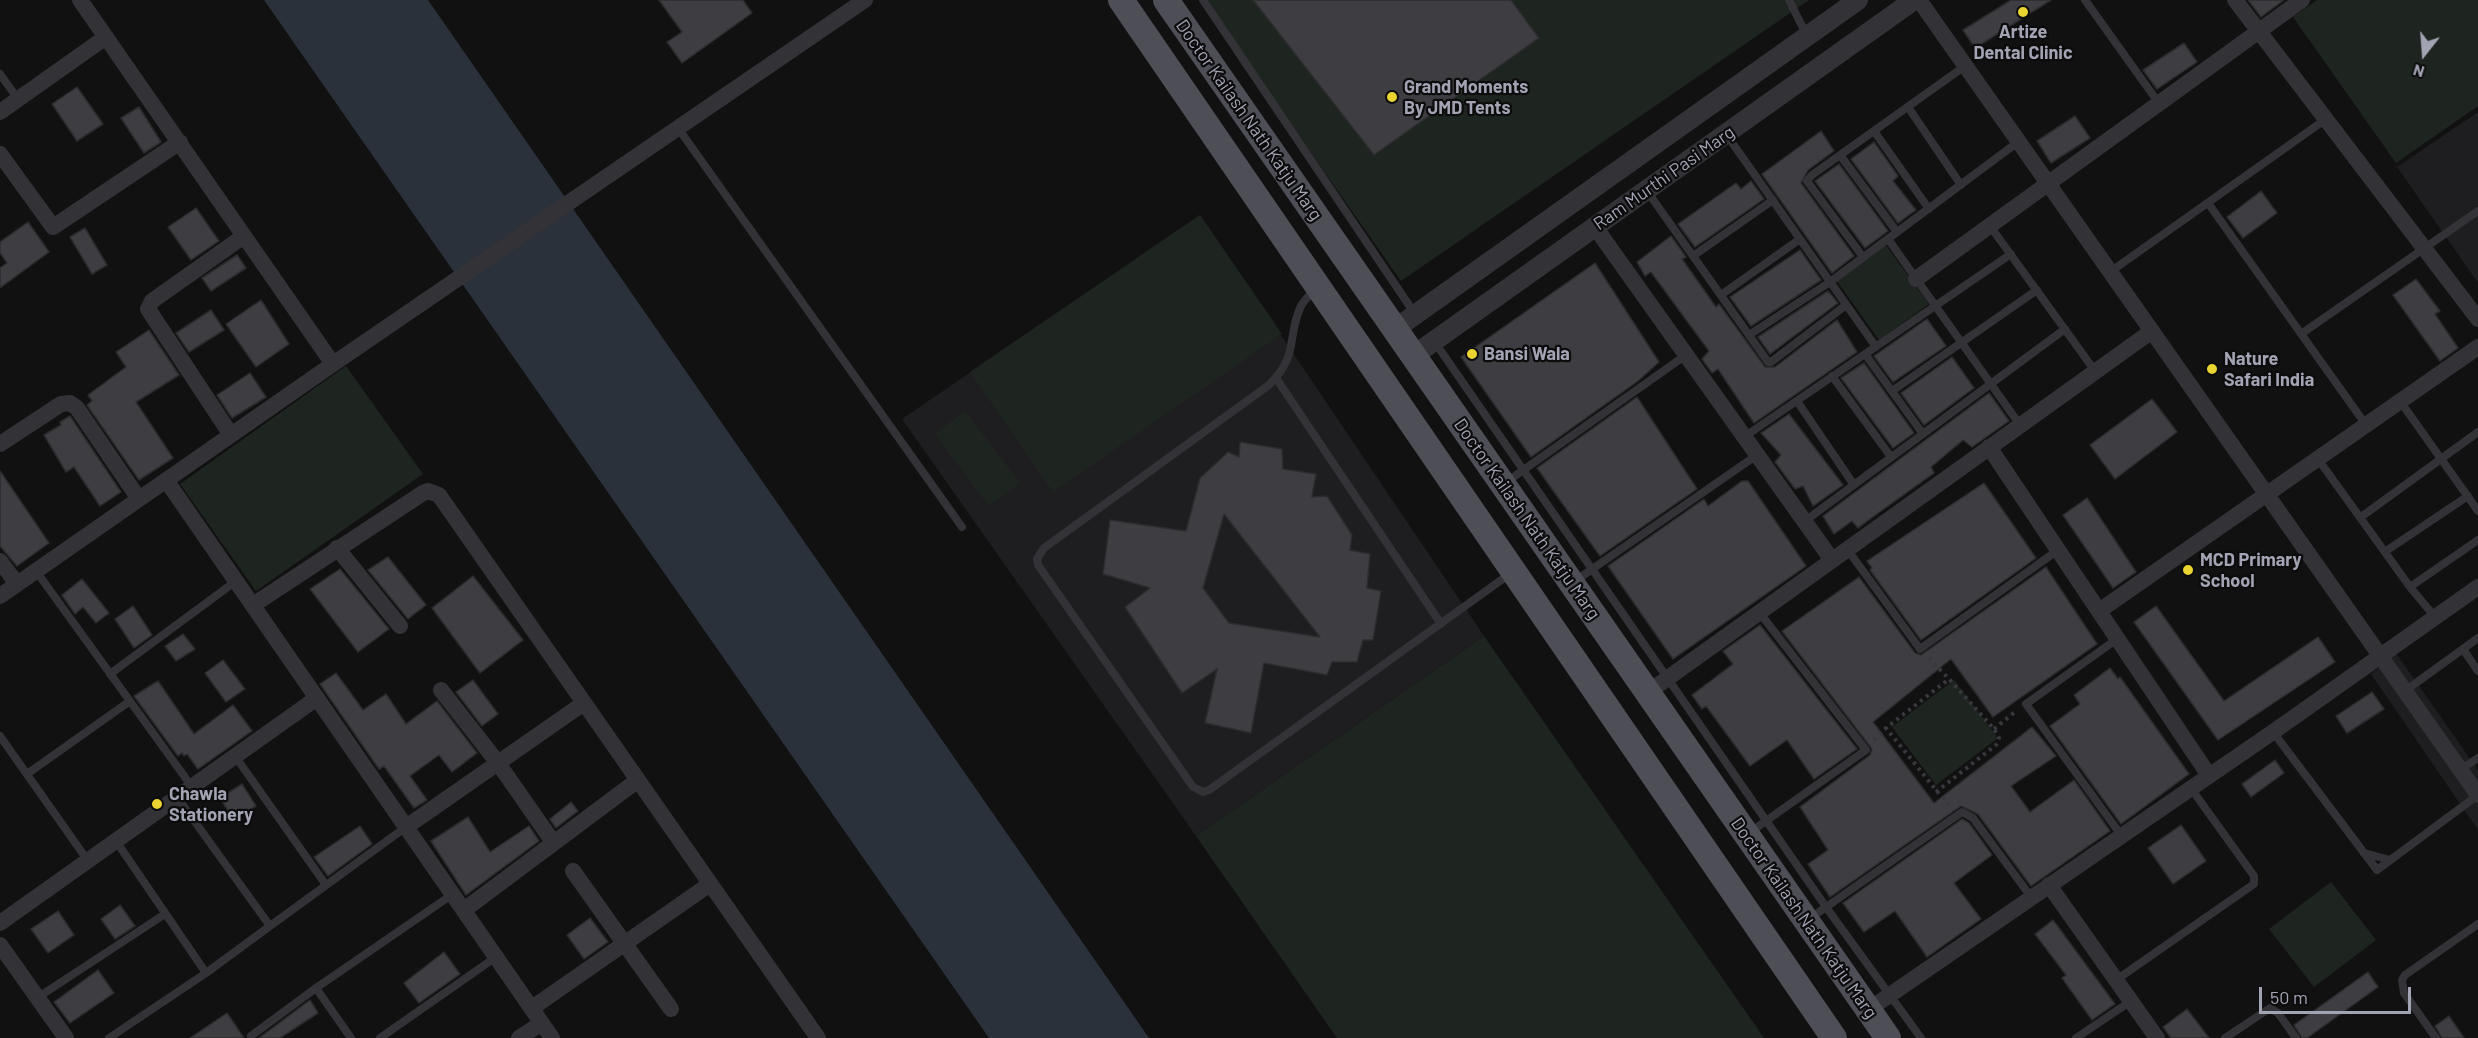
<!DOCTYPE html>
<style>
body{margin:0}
#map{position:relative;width:2478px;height:1038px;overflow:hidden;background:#111112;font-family:Barlow,sans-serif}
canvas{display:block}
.north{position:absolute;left:2394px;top:24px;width:60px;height:60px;-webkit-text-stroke:4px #0c0c0d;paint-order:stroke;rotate:197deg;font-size:16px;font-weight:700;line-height:24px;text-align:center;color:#a3a4b3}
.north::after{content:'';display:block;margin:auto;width:21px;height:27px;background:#a3a4b3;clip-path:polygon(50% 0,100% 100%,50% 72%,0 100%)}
.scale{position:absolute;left:2259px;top:987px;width:152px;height:27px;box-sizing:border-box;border:3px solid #a3a4b3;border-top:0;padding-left:8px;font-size:18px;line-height:21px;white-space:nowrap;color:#a3a4b3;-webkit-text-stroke:4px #0c0c0d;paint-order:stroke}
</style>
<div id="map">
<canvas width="2478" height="1038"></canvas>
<div class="north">N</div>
<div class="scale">50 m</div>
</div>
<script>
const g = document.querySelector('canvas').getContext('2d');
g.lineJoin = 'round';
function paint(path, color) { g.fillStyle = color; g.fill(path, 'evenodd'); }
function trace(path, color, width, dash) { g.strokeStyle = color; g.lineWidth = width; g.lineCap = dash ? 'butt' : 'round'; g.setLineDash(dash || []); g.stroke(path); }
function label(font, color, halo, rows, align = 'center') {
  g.font = font + ' Barlow,sans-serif'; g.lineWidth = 4.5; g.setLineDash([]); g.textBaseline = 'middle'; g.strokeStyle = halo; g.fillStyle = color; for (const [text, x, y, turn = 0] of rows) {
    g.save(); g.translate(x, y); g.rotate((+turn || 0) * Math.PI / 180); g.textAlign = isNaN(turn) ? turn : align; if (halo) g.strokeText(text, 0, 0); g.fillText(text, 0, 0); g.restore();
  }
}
paint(new Path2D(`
 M2478,112V283L2397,167Z
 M1200,215L1484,636L1196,836L902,419Z
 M2396,653L2478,770V830L2371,674Z`), '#1e1d1f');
paint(new Path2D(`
 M1204,0H1809L1401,281Z
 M2317,0H2478V106L2396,163L2293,17Z
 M1200,215L1282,334L1053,492L970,372Z
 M1885,244L1929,304L1879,340L1836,280Z
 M346,366L423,474L256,591L180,484Z
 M965,411L1020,483L989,506L935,434Z
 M1484,636L1764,1038H1337L1196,836Z
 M1954,680L1998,738L1936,785L1892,727Z
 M2331,882L2376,940L2314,987L2269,929Z`), '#1e2520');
paint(new Path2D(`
 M264,0H428L1149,1038H989Z`), '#2b313a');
const building = new Path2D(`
 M659,0H743L752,13L682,63L667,42L682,32Z
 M1253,0H1511L1539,38L1374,155Z
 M2011,0H2051L1975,48L1963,30Z
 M2248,0H2284L2261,17Z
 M2184,43L2197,62L2157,89L2143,70Z
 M77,87L103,124L77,141L52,104Z
 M139,107L161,142L144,153L121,118Z
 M2075,116L2090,138L2051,163L2037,141Z
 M1821,131L1834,151L1808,170L1801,183L1854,256L1832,273L1762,174Z
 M1874,142L1898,176L1893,181L1916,210L1898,223L1851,159Z
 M1839,164L1888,231L1865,248L1815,181Z
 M1751,181L1764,199L1695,247L1678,224L1736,183L1741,189Z
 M2261,191L2277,213L2243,238L2227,217Z
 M196,208L219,241L191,260L168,227Z
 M28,222L49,252L0,288V268L7,263L0,253V242Z
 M85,228L107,265L92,274L70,237Z
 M1671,236L1686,257L1682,259L1716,307L1719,304L1765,367H1775L1837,320L1857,352L1754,423L1718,369L1712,373L1702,359L1709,351L1651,272L1645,276L1637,262Z
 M1800,250L1821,280L1751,326L1730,297Z
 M237,255L246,268L211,291L202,278Z
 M1595,263L1659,362L1638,381L1531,457L1461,357Z
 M2416,279L2440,311L2435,314L2458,348L2440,361L2393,295Z
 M1828,291L1838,303L1770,354L1758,337Z
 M261,300L289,344L256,367L226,324Z
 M211,310L224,330L189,352L176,333Z
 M1927,319L1946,346L1893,382L1874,356Z
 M149,330L179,375L136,402L173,458L139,480L87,405L92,401L88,395L126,367L116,352Z
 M1952,357L1974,388L1924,425L1901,393Z
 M1864,363L1914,433L1893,448L1841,378Z
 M250,373L266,397L232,418L217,395Z
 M1989,393L2009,421L1972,447L1963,440L1931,467L1934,473L1881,511L1858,528L1852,521L1834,534L1823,516Z
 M1637,397L1697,489L1600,556L1537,468Z
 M2152,399L2177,432L2115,479L2090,445Z
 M1789,414L1843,485L1813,506L1803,486L1795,489L1775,462L1781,455L1761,433Z
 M70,416L121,492L100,506L74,467L66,472L44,435L61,425L60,422Z
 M1240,442L1282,449L1283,469L1316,474L1312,497L1327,496L1352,535L1350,550L1370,554L1367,588L1381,591L1373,640H1363L1357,662H1332L1327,675L1264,663L1251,733L1205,723L1217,669L1182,693L1125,607L1150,588L1103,574L1110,520L1186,531L1200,478L1228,452L1239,457ZM1224,514L1320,637L1229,623L1203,588Z
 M0,471L49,543L17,566L0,546Z
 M1742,481H1748L1806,566L1673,659L1608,566L1704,499L1708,506Z
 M1984,483L2036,558L1921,640L1870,570L1872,568L1867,561Z
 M2087,498L2136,572L2113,588L2063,515Z
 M388,557L426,605L408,619L368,570Z
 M2046,567L2097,644L1993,717L1951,659L1873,722L1934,803L2032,727L2056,756L2011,786L2030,812L2074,780L2110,831L2031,886L1978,814L1961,806L1830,897L1808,864L1828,850L1800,807L1870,755L1872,749L1782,631L1859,577L1915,653L1921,655Z
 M340,569L389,629L358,652L310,589Z
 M473,576L523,640L480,673L432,608Z
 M82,579L109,613L96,623L83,607L75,614L62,595Z
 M133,606L152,635L134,648L115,619Z
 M2156,606L2224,701L2318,637L2335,662L2218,740L2134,622Z
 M1760,625L1857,749L1814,779L1787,740L1750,766L1706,706L1702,709L1692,695L1733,664L1723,651Z
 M183,634L195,649L176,661L165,646Z
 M223,660L245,689L226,702L205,673Z
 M2110,668L2118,679L2120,677L2189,774L2121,824L2050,726L2080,704L2074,695Z
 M336,673L363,710L386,694L406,724L437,701L477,753L452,772L439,755L410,776L427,800L414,808L384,766L379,769L320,684Z
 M473,680L498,714L482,726L456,692Z
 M158,681L194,734L233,705L252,731L198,769L187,754L184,756L182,753L178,756L134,696Z
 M2372,692L2384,709L2347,733L2336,716Z
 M2275,760L2284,773L2251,797L2242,784Z
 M242,784L256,806L234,820L220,798Z
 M571,802L578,811L556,828L550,819Z
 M468,817L490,852L529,826L539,841L466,895L431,841Z
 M1962,819L1969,823L1992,855L1954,883L1981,919L1927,957L1895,911L1864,932L1843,903Z
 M2181,825L2206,861L2173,884L2148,848Z
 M360,826L372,844L328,876L314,857Z
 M120,905L135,926L115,939L101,919Z
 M58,911L74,935L48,953L31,929Z
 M590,918L608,942L584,959L567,935Z
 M2053,920L2115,1004L2092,1020L2062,978L2066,975L2035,934Z
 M444,952L460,974L419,1003L404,983Z
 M98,970L114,993L70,1023L54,1002Z
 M2368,972L2378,987L2307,1038H2302L2294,1025Z
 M310,1000L318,1013L280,1038H259Z
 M2187,1009L2209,1038H2171L2163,1027Z
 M227,1013L244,1038H190Z
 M2449,1016L2464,1038H2442L2435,1026Z`);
paint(building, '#3e3e42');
trace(building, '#2c2b2e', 1.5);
trace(new Path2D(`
 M1929,658L1949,679
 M1994,729L2016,711
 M1874,740L1886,728
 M1936,792L1996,745L1999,738L1994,729L1949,679L1886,728L1949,806`), '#38393e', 4, [3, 4.5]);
trace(new Path2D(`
 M1203,0L1415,314
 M1789,0L1807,36
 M2085,0L2158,102
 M0,74L18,99
 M1908,107L1961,185
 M678,128L962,527
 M1874,131L1929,209
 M1726,134L1876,347
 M1840,155L1897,232
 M1647,191L1768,362H1771L1846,305
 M2208,203L2366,425
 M1990,226L2095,371
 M1888,239L2020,425
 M1693,256L1773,200
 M1863,257L1807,181L1812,175L1965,66
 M2110,272L2326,119
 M1316,288C1311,294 1305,299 1301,306C1286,338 1300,354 1269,385L1044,548L1037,559L1038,565L1193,787L1203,792L1209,790L1511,573
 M1721,295L1800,239
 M2301,334L2478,211
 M1749,335L1830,282L2018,142
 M1434,341L1826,907L1921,1038
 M1865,354L1923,434
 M1832,376L1891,457
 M1276,378L1441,624
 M1892,391L2037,290
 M1797,401L1854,485
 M2400,401L2478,511
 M1744,437L2011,254
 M2318,459L2410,587L2435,617
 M1505,483L1686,355
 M2361,517L2478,432
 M1805,521L2065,329
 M1847,549L1920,649L2058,550
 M2386,551L2468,496
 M36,571L192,787
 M1575,581L1757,455
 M2410,587L2478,540
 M2117,639L2026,704L2121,835
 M2463,649L2478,671
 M110,674L236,581
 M2405,691L2478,638
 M2273,732L2377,870L2478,795
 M0,736L88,861
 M235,756L326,885
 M2460,770L2478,758
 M27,774L130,701
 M177,797L270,926L406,827
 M1749,833L1866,750L1759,612
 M2364,853L2390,860
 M1809,919L1962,812L1973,818L2031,897
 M206,973L270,926
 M2116,980L2254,884V876L2190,787
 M37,998L165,914
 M251,1036L316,988
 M109,1038L206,973L116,841
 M351,1038L316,988L453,894
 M380,1038L496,957
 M2076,1038L2131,1001
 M2225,1038L2270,1008L2278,1013L2296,1038
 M2436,1038L2404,993L2402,980L2405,975L2478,924`), '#333237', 8);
trace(new Path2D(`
 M80,0L333,364
 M1919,0L2478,795
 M2235,0L2478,319
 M0,112L106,37
 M0,154L53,227L180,142
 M1595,227L1832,560
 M1916,279L2302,0
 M231,435L148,309L152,301L244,236
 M0,444L61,404L70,403L77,408L139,499
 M1989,447L2208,774
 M166,480L552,1038
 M337,548L400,626
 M0,561L17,584
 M0,596L333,364L865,0
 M253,605L423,493L428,491L439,495L818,1038
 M2099,611L2478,347
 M441,690L498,763L553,842
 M1647,693L2152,331
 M406,827L584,703
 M573,871L671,1009
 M2049,885L2157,1038
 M464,910L638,780
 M0,923L317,698
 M0,945L66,1038
 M532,1008L710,884
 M1868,1010L2273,732L2478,587
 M519,1038L542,1023`), '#333237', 16);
trace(new Path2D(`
 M1395,329L1858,0
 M1413,356L1914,0`), '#333237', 20);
trace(new Path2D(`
 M1121,0L1834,1038
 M1166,0L1888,1038`), '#4e4e56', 26);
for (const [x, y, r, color] of [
 [2023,12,6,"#e9d432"],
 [1392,97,6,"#e9d432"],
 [1472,354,6,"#e9d432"],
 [2212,369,6,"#e9d432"],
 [2188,570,6,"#e9d432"],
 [157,804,6,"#e9d432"]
]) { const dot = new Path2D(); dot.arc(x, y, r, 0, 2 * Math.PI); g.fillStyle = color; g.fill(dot); trace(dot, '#0c0c0d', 2); }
label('bold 18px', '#a3a4b3', '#0c0c0d', [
 ["Artize",2023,32,"center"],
 ["Dental Clinic",2023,53,"center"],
 ["Grand Moments",1404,87],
 ["By JMD Tents",1404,108],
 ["Bansi Wala",1484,354],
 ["Nature",2224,359],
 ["Safari India",2224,380],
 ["MCD Primary",2200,560],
 ["School",2200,581],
 ["Chawla",169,794],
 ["Stationery",169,815]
], 'left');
label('18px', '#a3a4b3', '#0c0c0d', [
 ["Doctor Kailash Nath Katju Marg",1249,120,55],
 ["Ram Murthi Pasi Marg",1664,178,-35],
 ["Doctor Kailash Nath Katju Marg",1527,519,55],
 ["Doctor Kailash Nath Katju Marg",1804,918,55]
]);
</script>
